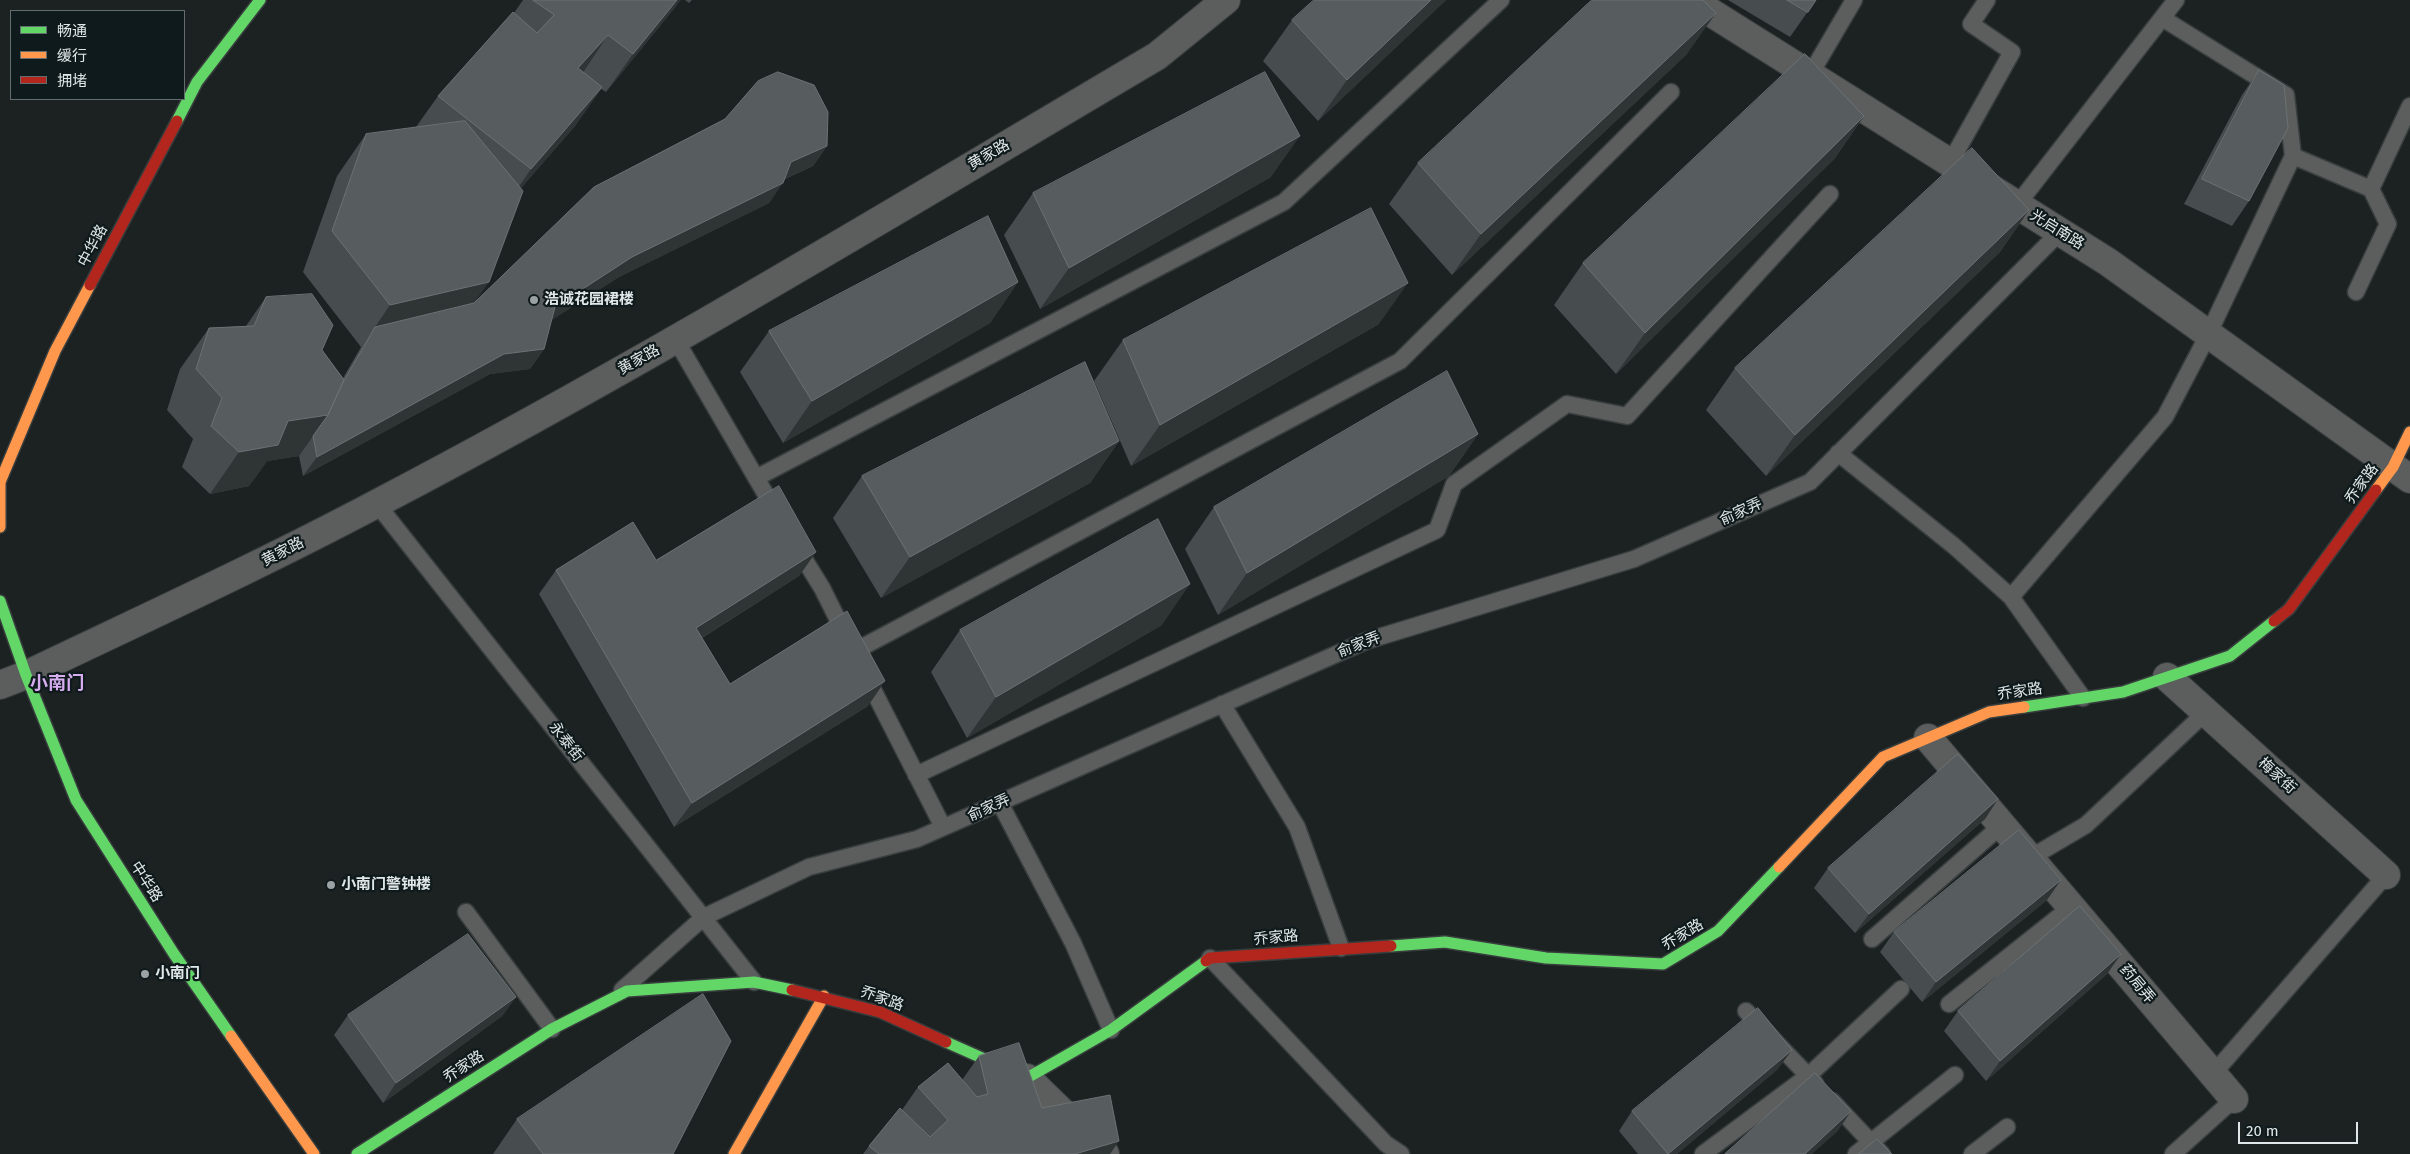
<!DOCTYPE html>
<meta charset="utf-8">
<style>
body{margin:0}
#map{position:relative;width:2410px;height:1154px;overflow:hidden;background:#1c2222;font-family:"Fira Sans","Noto Sans SC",sans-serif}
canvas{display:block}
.legend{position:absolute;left:10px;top:10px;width:175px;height:90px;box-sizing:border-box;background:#0f1a1c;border:1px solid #636c6e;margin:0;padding:6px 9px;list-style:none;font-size:15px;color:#e0e7e8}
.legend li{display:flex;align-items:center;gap:10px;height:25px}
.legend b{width:25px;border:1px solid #636c6e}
.scale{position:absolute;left:2238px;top:1122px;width:120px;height:22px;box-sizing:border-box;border:2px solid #e0e7e8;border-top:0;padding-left:6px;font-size:15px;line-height:18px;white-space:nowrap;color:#e0e7e8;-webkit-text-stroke:4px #0f1a1c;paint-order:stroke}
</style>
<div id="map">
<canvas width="2410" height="1154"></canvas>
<ul class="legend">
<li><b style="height:6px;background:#63d668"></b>畅通</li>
<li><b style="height:6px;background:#ff974d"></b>缓行</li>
<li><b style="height:6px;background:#b3261e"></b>拥堵</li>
</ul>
<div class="scale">20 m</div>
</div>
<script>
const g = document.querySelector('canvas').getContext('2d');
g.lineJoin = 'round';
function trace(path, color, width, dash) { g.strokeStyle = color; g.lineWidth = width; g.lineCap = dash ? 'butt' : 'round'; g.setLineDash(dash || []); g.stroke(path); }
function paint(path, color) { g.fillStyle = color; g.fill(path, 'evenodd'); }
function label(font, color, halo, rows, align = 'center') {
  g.font = font + ' "Fira Sans","Noto Sans SC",sans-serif'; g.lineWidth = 4.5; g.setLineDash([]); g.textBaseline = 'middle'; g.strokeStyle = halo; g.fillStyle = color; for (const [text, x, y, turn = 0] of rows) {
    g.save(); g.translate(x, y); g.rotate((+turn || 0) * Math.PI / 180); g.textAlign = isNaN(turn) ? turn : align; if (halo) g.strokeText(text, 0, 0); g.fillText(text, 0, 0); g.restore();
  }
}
const lane = new Path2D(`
 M2162,18L2286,95L2293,156
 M1810,75L1854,0
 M1950,163L2012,52L1971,24L1987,0
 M2017,205L2176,0
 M2356,292L2388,224L2371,189
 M676,340L776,512
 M1838,453L1954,546L2011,597L2083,698
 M756,478L1284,202L1501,0
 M377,504L754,982
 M796,546L822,588L846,636
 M2011,597L2165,417L2208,335L2293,156L2371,189L2410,106
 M853,652L1400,361L1671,92
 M866,676L943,827
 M1222,704L1297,827L1341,948
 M916,775L1437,530L1454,484L1567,404L1627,416L1830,194
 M1000,803L1073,943L1111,1030
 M2030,858L2086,825L2206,712
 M466,912L552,1029
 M1872,939L2002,825
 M1210,958L1386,1144L1401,1154
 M622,990L704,917L809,867L917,839L1366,641L1634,559L1810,482L2060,232
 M1949,1004L2071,907
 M1746,1011L1815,1083
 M2213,1074L2386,875
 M1832,1101L1882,1154
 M1703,1154L1808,1076L1901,989
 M1856,1154L1955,1075
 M1972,1154L2007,1127
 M2173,1154L2234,1099`);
const street = new Path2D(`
 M1691,0L2108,262L2410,479
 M2167,677L2386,875
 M0,685L26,675C143,619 261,565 376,504C642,365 898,209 1157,56L1226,0
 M1928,738L2234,1099
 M1027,1078L1105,1154`);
const fast = new Path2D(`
 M177,121L197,82L260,0
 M0,601L26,675L76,800L174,954L231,1036
 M2024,707L2123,692L2230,656L2274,621
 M1391,946L1445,942L1546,958L1663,964L1718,931L1779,867
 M946,1042L1027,1078L1111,1030L1206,961
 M357,1154L552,1029L627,991L754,982L792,990`);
const slow = new Path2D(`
 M2376,490L2393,467L2410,432
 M0,527V482L55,351L90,285
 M1779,867L1883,757L1989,712L2024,707
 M231,1036L314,1154
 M734,1154L824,996`);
const jam = new Path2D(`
 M90,285L177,121
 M2274,621L2289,609L2376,490
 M1206,961L1210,958L1391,946
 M792,990L880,1012L946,1042`);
trace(lane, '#383d3d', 19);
trace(street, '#383d3d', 30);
trace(fast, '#383d3d', 14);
trace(slow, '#383d3d', 14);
trace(jam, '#383d3d', 14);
trace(lane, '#5c5e5e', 16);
trace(street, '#5c5e5e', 28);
trace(fast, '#63d668', 11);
trace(slow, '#ff974d', 11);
trace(jam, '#b3261e', 11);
paint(new Path2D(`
 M523,0H677V5L606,92L601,89L575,126L521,188L474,303L827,146L813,166L785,179L769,203L619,277L551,320L544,349L530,369L490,374L303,476L299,456L267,461L249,486L210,494L182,467L193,439L167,410L180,369L209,328L246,326L266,297L322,350L343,378L361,347L303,272L337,176L366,134L416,127L438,96L514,13Z
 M685,0H692L689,3Z
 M1446,0L1318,121L1263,61L1292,20Z
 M1728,0H1816L1790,37Z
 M1687,54L1452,275L1389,204L1418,163Z
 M2259,70L2249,201L2232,226L2184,204L2242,95Z
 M1864,116L1835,158L1616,374L1554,305L1583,263Z
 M1271,177L1040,309L1004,235L1033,193Z
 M2029,210L2000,252L1766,476L1706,410L1735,368Z
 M1018,282L990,323L783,443L740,372L769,331Z
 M1379,324L1131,466L1094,381L1123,340Z
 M1478,434L1449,476L1218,615L1185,549L1214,507Z
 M1119,441L1090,483L881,598L833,518L862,476Z
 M816,552L799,576L702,638L730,684L868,706L674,827L539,594L556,570L656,560Z
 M1162,625L967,738L931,672L960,630Z
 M1998,799L1985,819L1855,933L1814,888L1828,868Z
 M2047,900L1922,1002L1880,952L1894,932Z
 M2121,954L2107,974L1986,1081L1944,1031L1958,1011Z
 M516,997L502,1016L383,1103L334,1035L348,1015Z
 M979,1056L1042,1108L1110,1154H863L869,1146L902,1110L918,1087L962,1080Z
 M1778,1069L1677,1154H1638L1619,1131L1632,1111Z
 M517,1119L673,1154H493Z`), '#474c4e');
paint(new Path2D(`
 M677,0H681L606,92L633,54Z
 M1431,0H1446L1318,121L1347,80Z
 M1716,13L1687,54L1452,275L1481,234Z
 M608,35L582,74L578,68Z
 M602,87L575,126L504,208L531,169Z
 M1864,116L1835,158L1616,374L1645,333Z
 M1300,136L1271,177L1040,309L1069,268Z
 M827,146L813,166L777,182L791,162Z
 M783,183L769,203L619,277L541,327L555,307L632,257Z
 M2029,210L2000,252L1766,476L1795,435Z
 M489,282L460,323L375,327L390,305Z
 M1018,282L990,323L783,443L812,401Z
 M1408,283L1379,324L1131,466L1160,425Z
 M544,349L530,369L490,374L303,476L317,457L504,354Z
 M328,415L299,456L267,461L249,486L210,494L239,452L288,421Z
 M1478,434L1449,476L1218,615L1247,573Z
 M1119,441L1090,483L881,598L910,557Z
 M816,552L799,576L679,652L696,628Z
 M1190,584L1162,625L967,738L996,697Z
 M885,681L868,706L674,827L692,803Z
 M1998,799L1985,819L1855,933L1869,914Z
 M2061,880L2047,900L1922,1002L1936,982Z
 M2121,954L2107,974L1986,1081L2000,1061Z
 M516,997L502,1016L383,1103L396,1083Z
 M1792,1050L1778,1069L1677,1154H1667Z
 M1851,1111L1838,1131L1812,1154H1805Z
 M1119,1141L1110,1154H1075Z`), '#2f3435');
const building = new Path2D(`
 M533,0H677L633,54L608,35L578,68L602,87L531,169L438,96L513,12L537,33L554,15Z
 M1314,0H1431L1347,80L1292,20Z
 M1592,0H1703L1716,13L1481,234L1418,163Z
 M1787,0H1816L1808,12Z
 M1805,54L1864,116L1645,333L1583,263Z
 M2259,70L2284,85L2288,128L2249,201L2202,179Z
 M778,72L814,85L828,112L827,146L791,162L783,183L632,257L555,307L544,349L504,354L317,457L313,436L328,415L342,384L375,327L474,303L594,187L725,119L758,81Z
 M1265,72L1300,136L1069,268L1033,193Z
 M465,121L523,191L489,282L390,305L332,231L366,134Z
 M1972,148L2029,210L1795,435L1735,368Z
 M1371,208L1408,283L1160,425L1123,340Z
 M988,216L1018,282L812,401L769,331Z
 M312,294L333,325L322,350L344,380L328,415L288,421L278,445L239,452L211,426L222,398L196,369L209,328L254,326L266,297Z
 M1085,362L1119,441L910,557L862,476Z
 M1447,371L1478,434L1247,573L1214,507Z
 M779,486L816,552L696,628L730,684L847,611L885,681L692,803L556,570L633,522L656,560Z
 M1158,519L1190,584L996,697L960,630Z
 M1958,754L1998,799L1869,914L1828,868Z
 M2019,830L2061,880L1936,982L1894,932Z
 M2080,906L2121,954L2000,1061L1958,1011Z
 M468,934L516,997L396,1083L348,1015Z
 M703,994L731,1041L673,1154H543L517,1119Z
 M1758,1008L1792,1050L1668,1154L1632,1111Z
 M1019,1043L1042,1108L1110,1095L1119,1141L1075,1154H879L869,1146L900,1108L930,1137L948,1120L918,1087L948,1063L977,1097L988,1094L979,1056Z
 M1815,1073L1851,1111L1805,1154H1725Z
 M1877,1139L1892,1154H1859Z`);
paint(building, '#575c5e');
trace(building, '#6c7274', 1);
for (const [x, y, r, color] of [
 [534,300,5,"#9ba2a3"],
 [331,885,5,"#9ba2a3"],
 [145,974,5,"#9ba2a3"]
]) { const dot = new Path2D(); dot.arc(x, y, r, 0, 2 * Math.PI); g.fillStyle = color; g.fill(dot); trace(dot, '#0f1a1c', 2); }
label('15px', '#e0e7e8', '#0f1a1c', [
 ["黄家路",989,155,-30],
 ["光启南路",2057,230,32],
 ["中华路",93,246,-62],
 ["黄家路",639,360,-29],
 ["乔家路",2362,484,-54],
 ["俞家弄",1741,512,-24],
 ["黄家路",283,552,-27],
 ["俞家弄",1359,645,-21],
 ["乔家路",2020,692,-8],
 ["永泰街",566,742,52],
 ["梅家街",2277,776,42],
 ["俞家弄",989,808,-24],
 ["中华路",146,882,57],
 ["乔家路",1683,935,-31],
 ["乔家路",1276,938,-5],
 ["药局弄",2137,984,50],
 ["乔家路",882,999,20],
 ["乔家路",464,1067,-33]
]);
label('bold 15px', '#e0e7e8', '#0f1a1c', [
 ["浩诚花园裙楼",544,300],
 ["小南门警钟楼",341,885],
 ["小南门",155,974]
], 'left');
label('bold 18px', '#d6aeef', '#0f1a1c', [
 ["小南门",57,684]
]);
</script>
